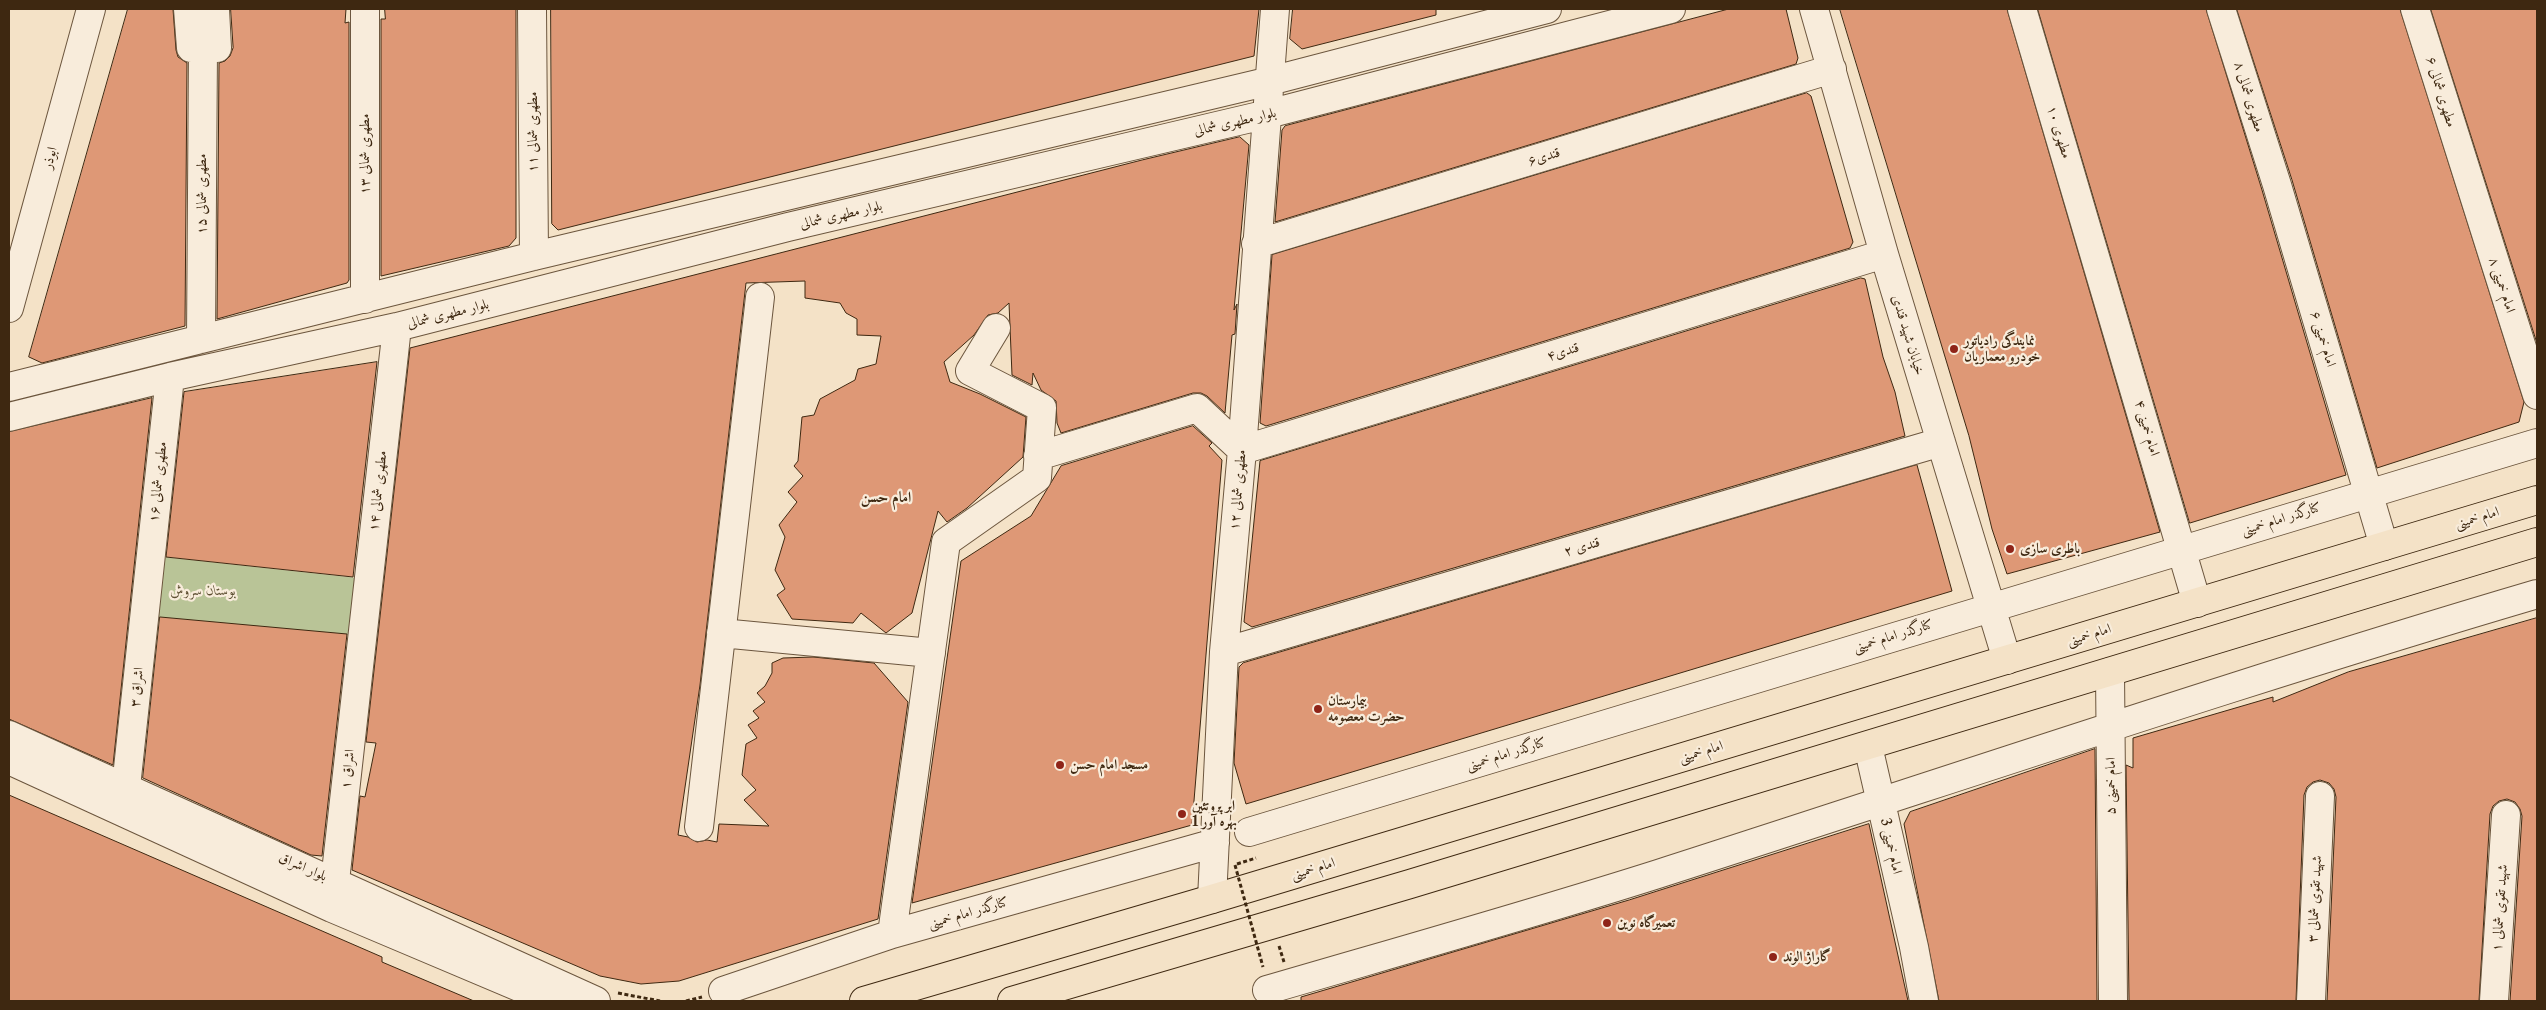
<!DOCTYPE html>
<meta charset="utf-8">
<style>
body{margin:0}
#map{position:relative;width:2546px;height:1010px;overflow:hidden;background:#f4e2c7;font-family:"Libre Caslon Text",serif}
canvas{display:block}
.frame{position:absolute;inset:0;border:10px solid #3e2811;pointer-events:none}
</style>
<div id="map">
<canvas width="2546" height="1010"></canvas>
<div class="frame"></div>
</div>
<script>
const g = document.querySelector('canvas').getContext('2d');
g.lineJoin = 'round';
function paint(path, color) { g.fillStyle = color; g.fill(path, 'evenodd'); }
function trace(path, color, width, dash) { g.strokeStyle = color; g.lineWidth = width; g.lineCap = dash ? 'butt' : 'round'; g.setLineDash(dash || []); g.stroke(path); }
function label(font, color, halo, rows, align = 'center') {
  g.font = font + ' "Libre Caslon Text",Amiri,serif'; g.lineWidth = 4.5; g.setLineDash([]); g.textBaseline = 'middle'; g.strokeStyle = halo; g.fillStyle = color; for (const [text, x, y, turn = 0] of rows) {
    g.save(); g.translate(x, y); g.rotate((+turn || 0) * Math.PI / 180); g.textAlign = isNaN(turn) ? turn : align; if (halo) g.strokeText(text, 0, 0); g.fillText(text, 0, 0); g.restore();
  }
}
paint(new Path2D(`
 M164,557L357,578L349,635L158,617Z`), '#b9c497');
const building = new Path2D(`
 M128,9H173L176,50L178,57L187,63L185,326L42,363L29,357Z
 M231,9H346L345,23L349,22V280L347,283L217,319L219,63L225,61L230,56L233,48Z
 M385,9H516V238L509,246L381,276V19H385Z
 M551,9H1259L1254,56L558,230L552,224Z
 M1293,9H1436V15L1302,49L1290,39Z
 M1729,9H1786L1798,58L1796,64L1275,222L1282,130L1285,126Z
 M1840,9H2007L2160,532L2007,574L1992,529L1969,436Z
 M2038,9H2206L2262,190L2346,475L2190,523Z
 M2237,9H2400L2524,402L2519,422L2377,468L2292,180Z
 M2431,9H2537V343Z
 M1807,93L1811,96L1853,242L1850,248L1266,426L1260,423L1272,255Z
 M1240,137L1249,145L1234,310L1237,304L1235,334L1232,335L1225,413L1207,396L1201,393H1193L1061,433L1057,423L1056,401L1041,390L1033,373L1032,385L1012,375L1009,303L998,313L988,315L974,335L944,362L950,382L980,394L1026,417L1023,457L967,508L947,522L938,511L912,613L886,633L861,613L853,623L792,619L777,595L785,589L775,570L785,537L779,525L797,502L788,492L803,476L794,466L798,461L802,417L814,415L820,399L855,380L858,369L876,364L881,336L857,335V319L846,313L840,303L805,298V281L746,283L700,685L678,835L688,837L697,842L707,840L717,842L719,824L769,826L744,800L756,790L742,775L746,744L757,738L748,725L759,718L753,711L765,702L757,693L765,686L772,673V663L783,658L813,657L874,663L908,702L878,919L679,981L641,984L600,976L352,870L360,796L365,797L376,743L366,742L410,348L1142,160Z
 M1861,278L1865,279L1883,357L1895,392L1905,436L1252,627L1244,622L1260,461Z
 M377,362L353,577L166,557L184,392Z
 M152,398L113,765L9,719V432Z
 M1193,426L1212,443L1209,446L1222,460L1192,825L912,903L961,561L1031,516L1061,466Z
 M1917,465L1952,591L1246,804L1234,763L1239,667L1243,663Z
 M160,617L347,634L322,856L311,855L143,778Z
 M2537,618V1001H2510L2522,816L2520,809L2515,802L2507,799L2499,801L2493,806L2490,814L2479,1001H2327L2336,797L2334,789L2329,783L2320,780L2313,782L2307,787L2304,795L2296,1001H2129L2126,765L2133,768V738L2273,697V702L2348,672Z
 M2095,749L2097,1001H1939L1904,824L1910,812Z
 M9,795L382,957V962L474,1001H9Z
 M1869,824L1908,1001H1301V997L1629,900Z`);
paint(building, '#de9876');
trace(building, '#3e2811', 1);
const minor = new Path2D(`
 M188,9L191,48H217L215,9
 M365,9V299
 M532,9L534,256
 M1814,9L1884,254L2007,660
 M2022,9L2197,603
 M2221,9L2277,185L2384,546
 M2415,9L2537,395
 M1256,244L1832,69
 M9,308L91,9
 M201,339L203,48
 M9,387L534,256L1270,81L1547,9
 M9,417L170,377L397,327L788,227L1268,114L1671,9
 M1038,456L1197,408L1242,450L1884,254
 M721,633L931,653
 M1224,652L1941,442
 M2110,672L2113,1001
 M9,735L596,1001
 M1868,746L1914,947L1924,1001
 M9,760L332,908L552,1001
 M121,805L126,787L170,377
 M699,827L760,297
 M1249,832L2537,443
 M333,899L397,327
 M1212,899L1224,652L1242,450L1275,9
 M892,934L946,542L1037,478L1042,408L970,371L996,328
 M1267,990C1397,952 1529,915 1658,874C1951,780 2242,681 2537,594
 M723,991L892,934L1215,843
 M2311,1001L2320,796
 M2494,1001L2506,815`);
const major = new Path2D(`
 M864,1001L1212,899L2537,500
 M1012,1001L1410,884L2537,542`);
trace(minor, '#6c563e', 30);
trace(major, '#3e2811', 30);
trace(new Path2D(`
 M1237,864L1256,858
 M1279,946L1284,962
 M618,993L660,1001
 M686,1001L702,997`), '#3e2811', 3, [4, 2.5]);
trace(minor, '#f8ecdb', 28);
trace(major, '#f4e2c7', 28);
trace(new Path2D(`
 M1235,865L1263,967`), '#3e2811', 3, [4, 2.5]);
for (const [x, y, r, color] of [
 [1954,349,5,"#8f2418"],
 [2010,549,5,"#8f2418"],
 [1318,709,5,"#8f2418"],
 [1060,765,5,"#8f2418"],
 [1182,814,5,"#8f2418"],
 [1607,923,5,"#8f2418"],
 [1773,957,5,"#8f2418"]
]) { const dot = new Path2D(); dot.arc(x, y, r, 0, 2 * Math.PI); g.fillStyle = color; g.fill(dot); trace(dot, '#f8ecdb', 2); }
label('14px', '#3e2811', '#f8ecdb', [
 ["مطهری شمالی ۶",2441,92,73],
 ["مطهری شمالی ۸",2249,97,73],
 ["بلوار مطهری شمالی",1235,122,-13],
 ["مطهری شمالی ۱۱",533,132,-90],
 ["مطهری ۱۰",2059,132,73],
 ["مطهری شمالی ۱۳",365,154,-90],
 ["قندی۶",1544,157,-17],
 ["ابوذر",50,158,-75],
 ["مطهری شمالی ۱۵",202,194,-90],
 ["بلوار مطهری شمالی",841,215,-13],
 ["امام خمینی ۸",2502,285,72],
 ["بلوار مطهری شمالی",448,314,-14],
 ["خیابان شهید قندی",1908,335,73],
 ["امام خمینی ۶",2323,339,73],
 ["قندی۴",1563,352,-17],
 ["امام خمینی ۴",2147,428,74],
 ["مطهری شمالی ۱۶",158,482,-84],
 ["مطهری شمالی ۱۲",1238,490,-85],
 ["مطهری شمالی ۱۴",378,491,-84],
 ["امام خمینی",2477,518,-17],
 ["کنارگذر امام خمینی",2281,519,-17],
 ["قندی ۲",1582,547,-16],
 ["امام خمینی",2089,635,-17],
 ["کنارگذر امام خمینی",1893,636,-17],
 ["اشراق ۳",137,687,-84],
 ["امام خمینی",1701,752,-17],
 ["کنارگذر امام خمینی",1506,754,-17],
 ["اشراق ۱",348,769,-84],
 ["امام خمینی ۵",2111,786,-90],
 ["امام خمینی 3",1891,846,77],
 ["بلوار اشراق",303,867,24],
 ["امام خمینی",1313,869,-17],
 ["شهید تقوی شمالی ۳",2315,899,-87],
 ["شهید تقوی شمالی ۱",2500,908,-86],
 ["کنارگذر امام خمینی",968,913,-16]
]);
label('bold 14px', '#3e2811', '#f8ecdb', [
 ["نمایندگی رادیاتور",1964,341],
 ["خودرو معماریان",1964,357],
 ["باطری سازی",2020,549],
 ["بیمارستان",1328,701],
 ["حضرت معصومه",1328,717],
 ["مسجد امام حسن",1070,765],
 ["ابر پروتئین",1192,806],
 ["بهره آور 1",1192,822],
 ["تعمیرگاه نوین",1617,923],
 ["گاراژ الوند",1783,957]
], 'left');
label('italic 14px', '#5d4f32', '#f8ecdb', [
 ["بوستان سروش",203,591]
]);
label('bold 15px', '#3e2811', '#f8ecdb', [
 ["امام حسن",886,498]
]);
</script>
